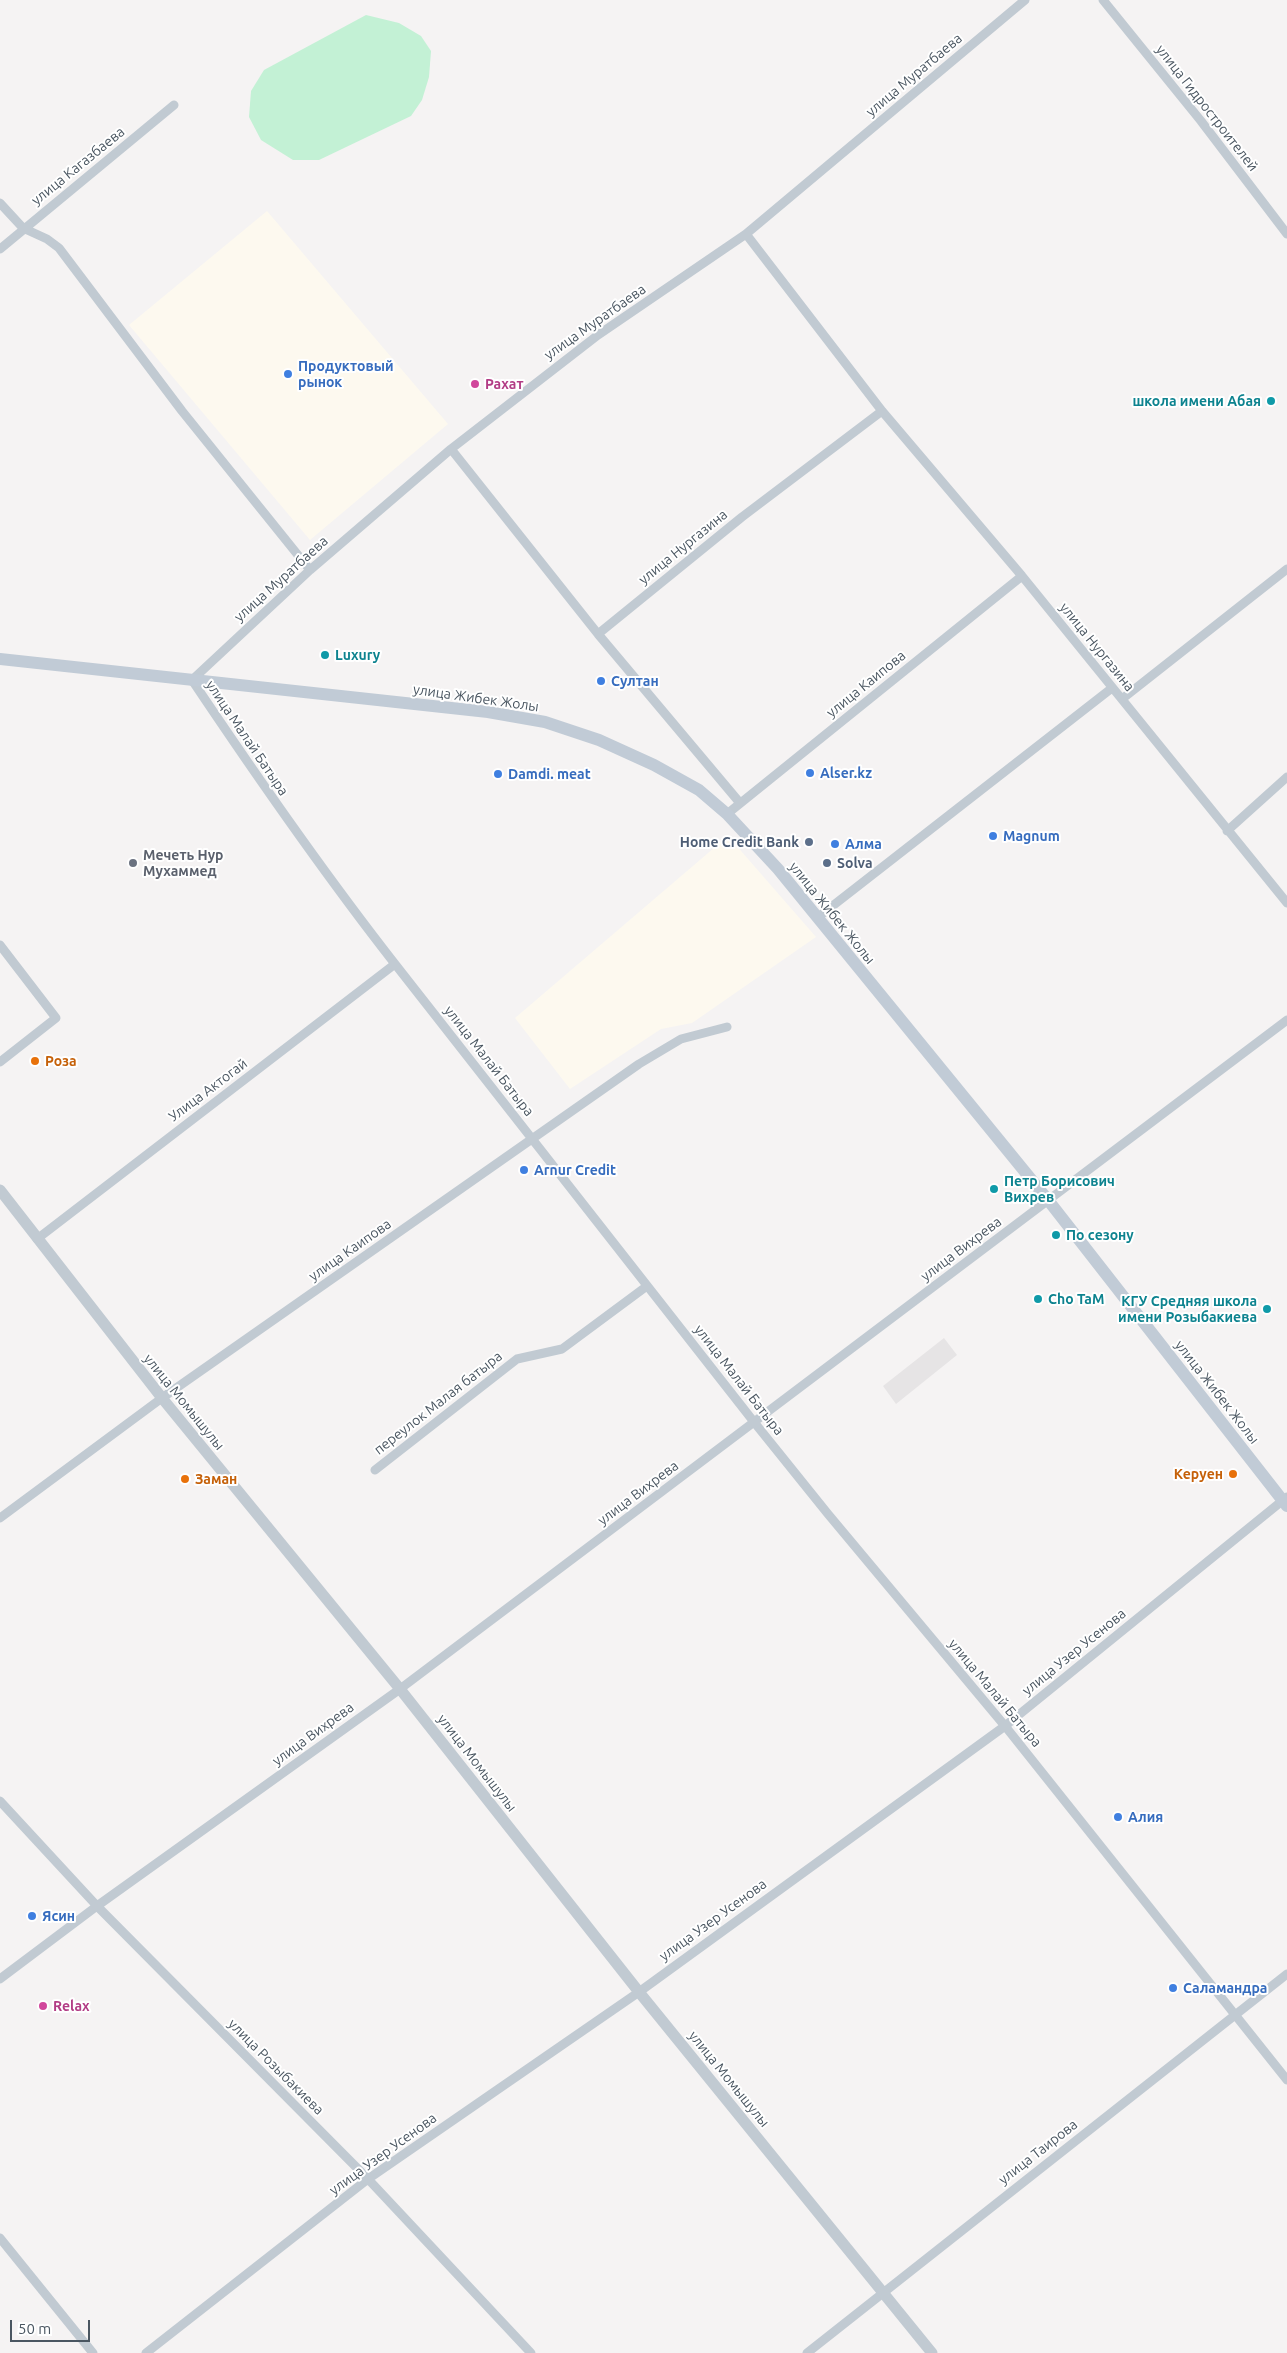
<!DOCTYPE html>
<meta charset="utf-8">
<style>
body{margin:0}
#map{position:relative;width:1287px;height:2353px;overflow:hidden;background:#f5f3f3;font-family:Ubuntu,sans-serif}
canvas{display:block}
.scale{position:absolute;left:10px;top:2320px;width:80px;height:22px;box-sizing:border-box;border:2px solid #4a5661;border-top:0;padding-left:6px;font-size:15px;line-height:18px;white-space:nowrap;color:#4a5661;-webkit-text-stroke:4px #fff;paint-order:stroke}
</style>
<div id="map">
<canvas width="1287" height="2353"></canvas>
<div class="scale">50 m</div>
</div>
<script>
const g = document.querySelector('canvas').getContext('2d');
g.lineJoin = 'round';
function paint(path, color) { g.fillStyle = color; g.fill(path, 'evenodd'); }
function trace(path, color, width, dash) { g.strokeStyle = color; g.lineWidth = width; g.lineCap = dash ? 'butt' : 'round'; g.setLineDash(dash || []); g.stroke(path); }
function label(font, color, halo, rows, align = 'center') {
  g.font = font + ' Ubuntu,sans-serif'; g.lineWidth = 4; g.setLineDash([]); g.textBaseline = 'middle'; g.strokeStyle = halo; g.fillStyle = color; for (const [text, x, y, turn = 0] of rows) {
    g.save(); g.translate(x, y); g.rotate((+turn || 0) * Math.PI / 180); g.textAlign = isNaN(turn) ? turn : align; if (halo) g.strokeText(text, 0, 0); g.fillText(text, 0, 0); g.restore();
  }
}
paint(new Path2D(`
 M267,211L448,424L310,540L129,325Z
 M728,836L816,937L692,1023L661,1029L570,1089L515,1018Z`), '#fdf9ef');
paint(new Path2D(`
 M944,1338L957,1355L896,1404L883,1386Z`), '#e6e4e5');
paint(new Path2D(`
 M366,15L399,23L421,36L431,51L429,77L422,100L411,116L319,160H293L261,140L249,117L251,91L264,70Z`), '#c3f1d5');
trace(new Path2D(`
 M1025,0L746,234L598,335L451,449L310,570L192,680C257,777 323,872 395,964L754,1422L828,1514L1005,1726L1287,2080
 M1103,0L1201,121L1287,234
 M0,203L23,228L47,239L59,248L182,411L310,570
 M746,234L882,411L1022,576L1287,903
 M0,249L174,105
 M451,449L598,634L740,803
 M598,634L742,517L882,411
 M1122,699L1287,569
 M727,814L1022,576
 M1227,831L1287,777
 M817,918L1112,688
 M0,945L56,1018L0,1062
 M37,1239L395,964
 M375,1470L517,1359L562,1349L647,1286
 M0,1518L162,1398L639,1064L681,1039L727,1027
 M0,1801L97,1906L368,2179L531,2353
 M0,1979L97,1906L400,1689L1287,1020
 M0,2238L93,2353
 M146,2353L368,2179L639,1992L1005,1726L1287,1497
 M807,2353L1287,1974`), '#c1cad2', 9);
trace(new Path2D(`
 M0,1190L162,1398L400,1689L639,1992L932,2353`), '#c1cad2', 11);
trace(new Path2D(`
 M0,659L488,712L545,722L599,740L654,765L699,790L727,814L778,869L1048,1200L1287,1506`), '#c1cbd6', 12);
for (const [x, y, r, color] of [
 [288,374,5,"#3f7fe0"],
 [475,384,5,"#d1479c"],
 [1271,401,5,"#0f9aa8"],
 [325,655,5,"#0f9aa8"],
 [601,681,5,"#3f7fe0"],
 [810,773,5,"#3f7fe0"],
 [498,774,5,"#3f7fe0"],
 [993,836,5,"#3f7fe0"],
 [809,842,5,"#5c6f8a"],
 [835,844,5,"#3f7fe0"],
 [133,863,5,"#6b7280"],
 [827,863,5,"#5c6f8a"],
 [35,1061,5,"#e8710a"],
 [524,1170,5,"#3f7fe0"],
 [994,1189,5,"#0f9aa8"],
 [1056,1235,5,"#0f9aa8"],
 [1038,1299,5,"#0f9aa8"],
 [1267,1309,5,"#0f9aa8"],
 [1233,1474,5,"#e8710a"],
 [185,1479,5,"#e8710a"],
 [1118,1817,5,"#3f7fe0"],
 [32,1916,5,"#3f7fe0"],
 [1173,1988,5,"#3f7fe0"],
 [43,2006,5,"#d1479c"]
]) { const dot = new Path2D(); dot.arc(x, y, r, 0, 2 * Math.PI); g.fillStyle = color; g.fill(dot); trace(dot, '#fff', 2); }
label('14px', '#4a5661', '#fff', [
 ["улица Муратбаева",914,75,-40],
 ["улица Гидростроителей",1207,108,52],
 ["улица Кагазбаева",78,166,-39],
 ["улица Муратбаева",595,322,-35],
 ["улица Нургазина",683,547,-39],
 ["улица Муратбаева",281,579,-42],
 ["улица Нургазина",1097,647,51],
 ["улица Каипова",866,684,-39],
 ["улица Жибек Жолы",476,698,8],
 ["улица Малай Батыра",247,738,56],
 ["улица Жибек Жолы",832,913,51],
 ["улица Малай Батыра",489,1061,52],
 ["Улица Актогай",208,1090,-37],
 ["улица Вихрева",961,1249,-37],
 ["улица Каипова",350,1250,-35],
 ["улица Малай Батыра",739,1380,52],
 ["улица Жибек Жолы",1217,1392,52],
 ["улица Момышулы",184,1402,51],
 ["переулок Малая батыра",438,1403,-38],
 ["улица Вихрева",638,1493,-37],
 ["улица Узер Усенова",1074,1652,-39],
 ["улица Малай Батыра",995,1693,50],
 ["улица Вихрева",313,1734,-36],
 ["улица Момышулы",477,1763,52],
 ["улица Узер Усенова",713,1920,-36],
 ["улица Розыбакиева",276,2067,45],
 ["улица Момышулы",729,2079,51],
 ["улица Таирова",1038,2152,-38],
 ["улица Узер Усенова",383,2154,-36]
]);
label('bold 14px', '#366cbe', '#fff', [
 ["Продуктовый",298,366],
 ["рынок",298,382],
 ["Султан",611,681],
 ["Alser.kz",820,773],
 ["Damdi. meat",508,774],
 ["Magnum",1003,836],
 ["Алма",845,844],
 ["Arnur Credit",534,1170],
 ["Алия",1128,1817],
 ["Ясин",42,1916],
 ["Саламандра",1183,1988]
], 'left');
label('bold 14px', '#b23c85', '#fff', [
 ["Рахат",485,384],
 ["Relax",53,2006]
], 'left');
label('bold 14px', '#0d838f', '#fff', [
 ["школа имени Абая",1261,401,"right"],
 ["Luxury",335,655],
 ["Петр Борисович",1004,1181],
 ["Вихрев",1004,1197],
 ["По сезону",1066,1235],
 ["Cho TaM",1048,1299],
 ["КГУ Средняя школа",1257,1301,"right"],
 ["имени Розыбакиева",1257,1317,"right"]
], 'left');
label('bold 14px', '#4e5e75', '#fff', [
 ["Home Credit Bank",799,842],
 ["Solva",837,863,"left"]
], 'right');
label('bold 14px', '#5b616d', '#fff', [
 ["Мечеть Нур",143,855],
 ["Мухаммед",143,871]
], 'left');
label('bold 14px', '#c56008', '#fff', [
 ["Роза",45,1061],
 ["Керуен",1223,1474,"right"],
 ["Заман",195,1479]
], 'left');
</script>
